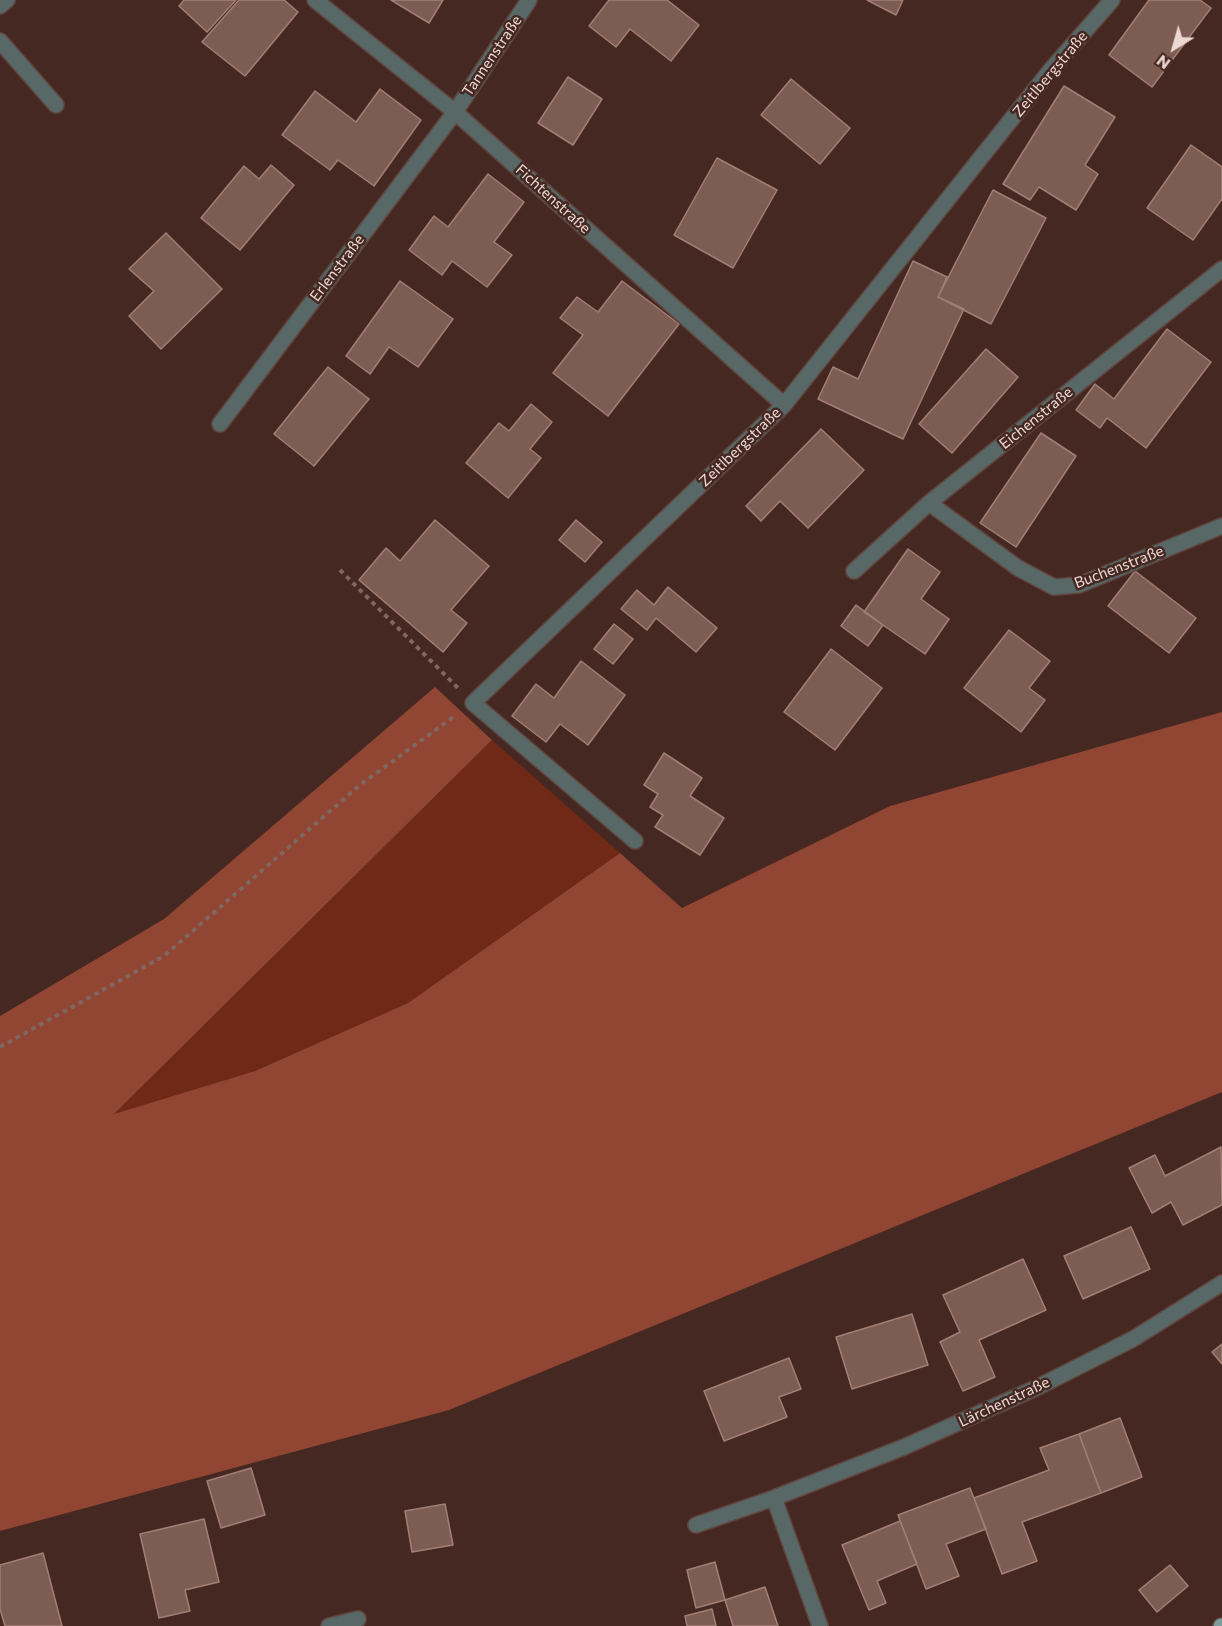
<!DOCTYPE html>
<meta charset="utf-8">
<style>
body{margin:0}
#map{position:relative;width:1222px;height:1626px;overflow:hidden;background:#452821;font-family:Commissioner,sans-serif}
canvas{display:block}
.north{position:absolute;left:1144px;top:18px;width:60px;height:60px;-webkit-text-stroke:4px #452821;paint-order:stroke;rotate:217deg;font-size:16px;font-weight:700;line-height:24px;text-align:center;color:#edd9d4}
.north::after{content:'';display:block;margin:auto;width:21px;height:27px;background:#edd9d4;clip-path:polygon(50% 0,100% 100%,50% 72%,0 100%)}
</style>
<div id="map">
<canvas width="1222" height="1626"></canvas>
<div class="north">N</div>
</div>
<script>
const g = document.querySelector('canvas').getContext('2d');
g.lineJoin = 'round';
function paint(path, color) { g.fillStyle = color; g.fill(path, 'evenodd'); }
function trace(path, color, width, dash) { g.strokeStyle = color; g.lineWidth = width; g.lineCap = dash ? 'butt' : 'round'; g.setLineDash(dash || []); g.stroke(path); }
function label(font, color, halo, rows, align = 'center') {
  g.font = font + ' Commissioner,sans-serif'; g.lineWidth = 5; g.setLineDash([]); g.textBaseline = 'middle'; g.strokeStyle = halo; g.fillStyle = color; for (const [text, x, y, turn = 0] of rows) {
    g.save(); g.translate(x, y); g.rotate((+turn || 0) * Math.PI / 180); g.textAlign = isNaN(turn) ? turn : align; if (halo) g.strokeText(text, 0, 0); g.fillText(text, 0, 0); g.restore();
  }
}
paint(new Path2D(`
 M492,740L620,853L408,1003L255,1071L113,1115Z`), '#702817');
paint(new Path2D(`
 M435,687L492,740L114,1114L255,1071L408,1003L620,853L682,908L890,806L1222,712V1092L449,1410L0,1531V1016L164,919Z`), '#914533');
const building = new Path2D(`
 M184,0H236L207,32L179,6Z
 M239,0H284L298,12L245,76L202,42Z
 M391,0H443L429,23Z
 M609,0H667L699,25L671,61L630,29L616,47L589,26Z
 M867,0H903L896,15Z
 M1149,0H1200L1211,8L1152,87L1109,55Z
 M568,77L602,99L573,145L538,123Z
 M791,79L850,128L820,164L761,115Z
 M1064,86L1115,117L1085,165L1098,174L1076,210L1039,187L1030,200L1003,184Z
 M380,89L421,120L374,186L338,160L330,170L282,135L315,91L356,122Z
 M1191,145L1222,167V199L1193,240L1147,208Z
 M717,158L777,190L733,268L674,235Z
 M271,165L294,185L240,250L201,218L244,166L259,179Z
 M488,174L524,202L494,242L512,255L487,287L452,261L442,275L409,250L434,216L448,227Z
 M993,190L1046,218L991,324L938,297Z
 M166,233L222,289L161,349L129,316L154,291L129,269Z
 M913,261L947,277L938,297L964,309L903,439L818,399L833,367L858,379Z
 M400,281L453,319L418,367L389,347L370,374L346,356Z
 M622,281L679,324L608,416L553,373L583,335L560,318L577,297L598,312Z
 M1167,329L1211,362L1146,448L1107,418L1100,428L1076,410L1095,384L1114,399Z
 M986,349L1018,377L952,453L919,424Z
 M328,367L369,399L314,466L274,434Z
 M531,404L552,422L530,449L541,458L508,498L466,463L499,423L509,431Z
 M821,429L864,470L808,528L780,501L761,521L746,506Z
 M1041,433L1076,456L1016,547L980,523Z
 M435,520L489,566L451,610L467,623L443,652L359,580L386,548L400,561Z
 M576,520L602,542L585,562L559,540Z
 M908,549L940,572L921,599L949,619L925,654L864,612Z
 M1135,571L1196,618L1169,653L1108,606Z
 M668,587L717,628L696,652L656,618L647,630L621,609L637,590L654,605Z
 M856,605L883,625L868,646L841,626Z
 M614,624L633,639L613,664L594,649Z
 M1009,630L1050,661L1029,688L1045,700L1021,732L964,688Z
 M831,649L882,688L835,750L784,712Z
 M581,661L625,695L588,745L560,724L546,742L512,716L536,684L554,698Z
 M664,753L702,778L690,796L724,818L700,855L655,827L663,815L650,807L658,794L644,785Z
 M1221,1147L1222,1205L1183,1225L1171,1202L1152,1213L1129,1168L1155,1155L1165,1176Z
 M1131,1227L1150,1269L1083,1299L1064,1256Z
 M1023,1259L1046,1310L979,1340L995,1377L963,1391L940,1342L960,1332L943,1295Z
 M912,1314L928,1365L852,1389L836,1337Z
 M1222,1344V1364L1212,1352Z
 M789,1358L801,1389L779,1397L787,1417L724,1441L704,1391Z
 M1120,1418L1142,1477L1101,1493L1079,1434Z
 M1079,1434L1101,1493L1022,1522L1037,1561L1002,1574L974,1498L1049,1470L1040,1448Z
 M251,1468L265,1515L221,1528L207,1481Z
 M970,1488L986,1529L946,1544L959,1576L926,1589L898,1515Z
 M445,1504L453,1545L412,1552L405,1511Z
 M204,1519L219,1582L185,1590L190,1611L159,1618L140,1534Z
 M900,1521L917,1564L877,1581L886,1603L869,1610L842,1545Z
 M43,1553L62,1626H5L0,1609V1565Z
 M715,1562L725,1600L696,1608L687,1570Z
 M1170,1565L1188,1586L1157,1612L1139,1590Z
 M765,1587L778,1626H733L725,1600Z
 M712,1609L716,1626H687L685,1616Z`);
paint(building, '#7d5c54');
trace(building, '#a27f76', 1.5);
const minor = new Path2D(`
 M315,0L455,112L784,405
 M0,6L7,0
 M0,41L56,105
 M220,424L455,112L529,0
 M929,503L1018,568L1054,587L1079,585L1222,526
 M854,571L929,503L1222,269
 M635,841L473,703L784,405L1049,72L1112,0
 M774,1498L820,1626
 M696,1525L774,1498L904,1447L1038,1387L1133,1339L1222,1283
 M329,1626L358,1619`);
const major = new Path2D(`
 M1221,1626H1222`);
trace(minor, '#60443e', 18);
trace(major, '#60443e', 18);
trace(new Path2D(`
 M340,570L459,689
 M0,1047L164,956L360,785L456,715`), '#816761', 4, [4.5, 4.5]);
trace(minor, '#576867', 15);
trace(major, '#7b9e9c', 15);
label('15px', '#edd9d4', '#452821', [
 ["Tannenstraße",492,56,-56],
 ["Zeitlbergstraße",1050,74,-50],
 ["Fichtenstraße",553,199,42],
 ["Erlenstraße",337,268,-53],
 ["Eichenstraße",1036,418,-39],
 ["Zeitlbergstraße",740,447,-44],
 ["Buchenstraße",1119,567,-21],
 ["Lärchenstraße",1004,1402,-25]
]);
</script>
